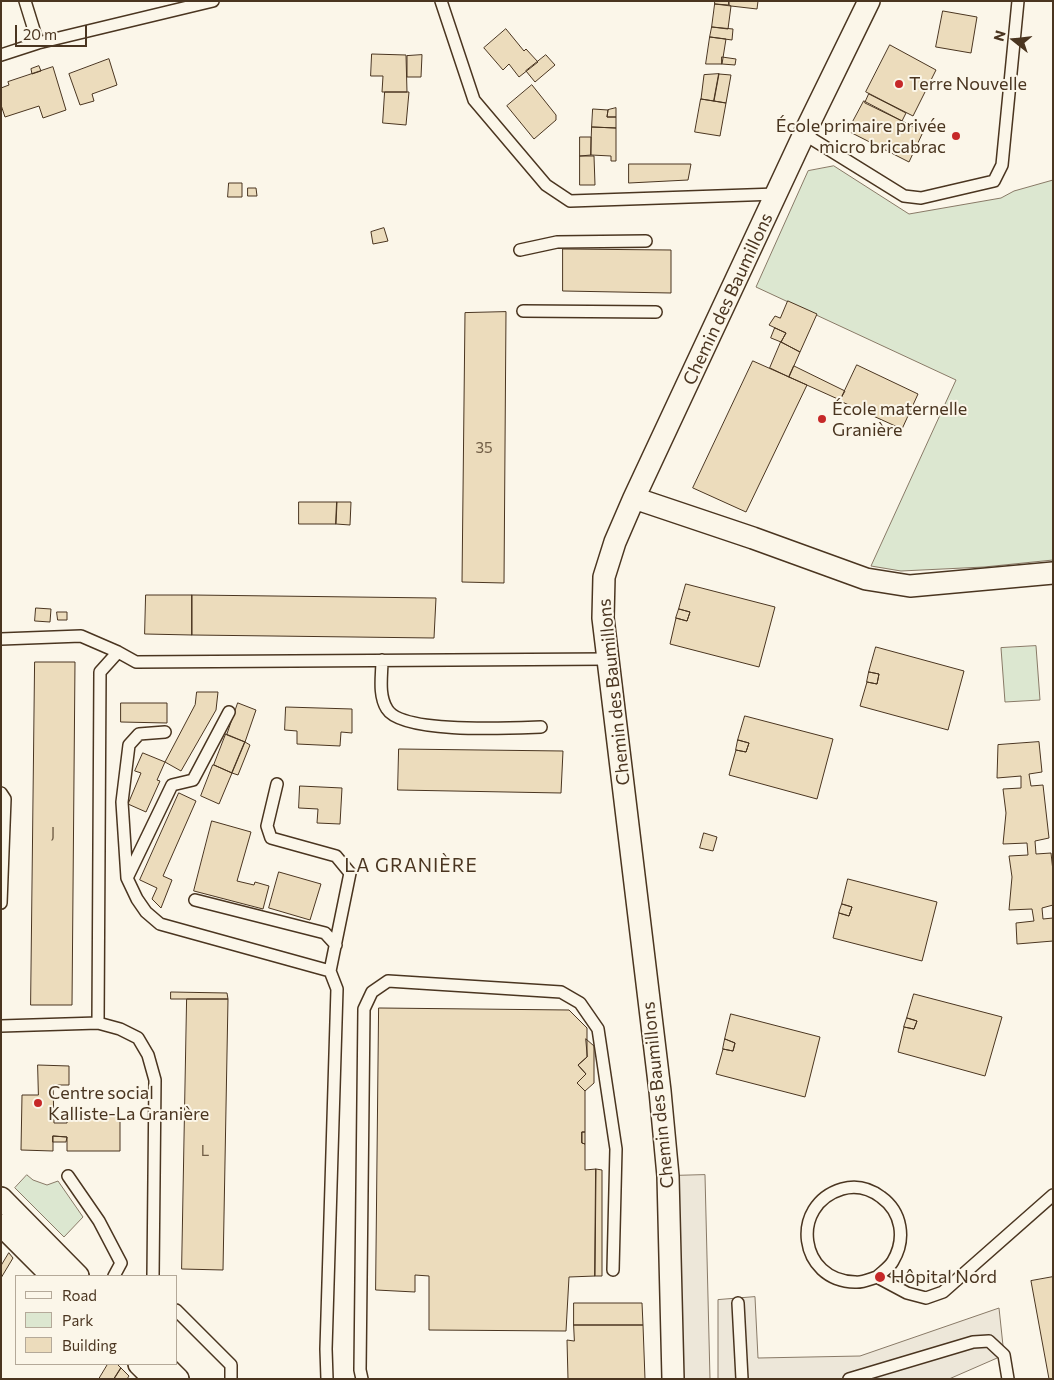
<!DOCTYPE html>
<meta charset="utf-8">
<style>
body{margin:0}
#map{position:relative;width:1054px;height:1380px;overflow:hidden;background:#fbf6e9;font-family:Commissioner,sans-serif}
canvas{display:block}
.frame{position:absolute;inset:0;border:2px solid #4a3520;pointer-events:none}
.legend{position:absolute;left:15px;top:1275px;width:162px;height:90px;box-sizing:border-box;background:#fbf6e9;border:1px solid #b4a999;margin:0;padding:6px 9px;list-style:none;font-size:15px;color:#4a3520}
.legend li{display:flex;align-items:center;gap:10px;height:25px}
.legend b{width:25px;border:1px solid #b4a999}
.north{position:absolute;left:989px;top:15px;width:50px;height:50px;-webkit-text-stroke:4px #fbf6e9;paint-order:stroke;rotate:286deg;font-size:14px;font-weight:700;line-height:20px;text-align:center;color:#4a3520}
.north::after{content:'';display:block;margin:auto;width:18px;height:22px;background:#4a3520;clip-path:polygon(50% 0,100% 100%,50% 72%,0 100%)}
.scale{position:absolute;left:15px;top:25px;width:72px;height:22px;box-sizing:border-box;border:2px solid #4a3520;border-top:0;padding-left:6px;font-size:15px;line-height:18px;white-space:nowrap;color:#4a3520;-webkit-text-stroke:4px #fbf6e9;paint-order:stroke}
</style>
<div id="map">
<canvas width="1054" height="1380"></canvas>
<div class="frame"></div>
<ul class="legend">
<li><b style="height:6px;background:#fbf6e9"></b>Road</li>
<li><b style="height:14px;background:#dce7d0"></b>Park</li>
<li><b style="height:14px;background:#ecdcbc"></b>Building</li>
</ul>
<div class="north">N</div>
<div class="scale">20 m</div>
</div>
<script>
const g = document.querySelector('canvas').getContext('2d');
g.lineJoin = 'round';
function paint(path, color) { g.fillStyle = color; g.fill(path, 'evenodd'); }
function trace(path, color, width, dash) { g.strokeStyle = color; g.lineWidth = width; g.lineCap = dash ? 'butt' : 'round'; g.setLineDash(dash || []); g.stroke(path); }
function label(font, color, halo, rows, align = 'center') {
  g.font = font + ' Commissioner,sans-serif'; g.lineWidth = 4; g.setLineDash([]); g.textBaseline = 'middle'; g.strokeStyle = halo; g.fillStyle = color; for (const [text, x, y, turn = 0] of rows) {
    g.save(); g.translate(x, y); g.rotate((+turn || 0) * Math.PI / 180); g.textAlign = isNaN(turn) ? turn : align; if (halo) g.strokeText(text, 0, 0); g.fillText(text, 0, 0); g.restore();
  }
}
const green = new Path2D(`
 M834,166L909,214L1001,198L1014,191L1053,180V560L984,567L901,571L871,566L956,380L756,287L808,171Z
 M1036,646L1040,700L1005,702L1001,648Z
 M27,1175L33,1180L47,1185L58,1181L83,1217L64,1237L15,1188Z`);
paint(green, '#dce7d0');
trace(green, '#887966', 1);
const parking = new Path2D(`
 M705,1175L710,1379H673L668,1176Z
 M755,1297L758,1358L860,1356L999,1308L1004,1355L949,1379H718V1300Z`);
paint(parking, '#ede7d9');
trace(parking, '#887966', 1);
const building = new Path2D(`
 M715,1H729V5L715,4Z
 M729,1H758L757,9L731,6L729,5Z
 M715,4L731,6L728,29L712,27Z
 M943,11L977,17L971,53L936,47Z
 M712,27L733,29L732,40L710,37Z
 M506,29L524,51L526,49L538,62L519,77L509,64L503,70L484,48Z
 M710,37L726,39L722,64H706Z
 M890,45L936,70L913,116L866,92Z
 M372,54L406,55L407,92H382L383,76H371Z
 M422,55L421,77H407V56Z
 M546,55L555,65L535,82L526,71Z
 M722,57L736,59L735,65L722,64Z
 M109,59L117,85L92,94L94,101L80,105L69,74Z
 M39,66L41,71L32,74L31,69Z
 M53,67L66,110L43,118L39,106L5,117L1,105V88L9,85L8,82Z
 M719,74L731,75L726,103L714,101Z
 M719,74L714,101L701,99L704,75Z
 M532,85L556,115V120L534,139L507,106Z
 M385,92H409L406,125L383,123Z
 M869,94L906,113L902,121L865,103Z
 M701,99L726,103L720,136L695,132Z
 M864,101L923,132L909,162L848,131Z
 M616,108V117H607L608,110Z
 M593,109L608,110L607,117H616V128L592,127Z
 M592,127L616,128V161H611V156L591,155Z
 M580,137H591V155L580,156Z
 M580,156H594L595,185H580Z
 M629,164H691L688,180L629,183Z
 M229,183H242V197H228Z
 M248,188H256L257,196H248Z
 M384,228L388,241L373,244L371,232Z
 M563,249L671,250V293L563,291Z
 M788,301L817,314L800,352L781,342L786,333L769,325L775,316L780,318Z
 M506,312L504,583L462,582L465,313Z
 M775,328L786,333L781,342L771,338Z
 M781,342L800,352L789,377L770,368Z
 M753,361L807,385L746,512L693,488Z
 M857,365L918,394L902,429L840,401Z
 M794,366L845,391L840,400L789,377Z
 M299,502H337L336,524H299Z
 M337,502H351L350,525L336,524Z
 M686,584L775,607L759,667L670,644L676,618L687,621L690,612L679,609Z
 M146,595H192V635L145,634Z
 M192,595L436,598L434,638L192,635Z
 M36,608L51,609L50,622L35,621Z
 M679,609L690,612L687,621L676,618Z
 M57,612H67V620H58Z
 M876,647L964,671L948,730L860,706L867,682L877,684L879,674L869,672Z
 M35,662H75L72,1005H31Z
 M869,672L879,674L877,684L867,682Z
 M197,692H218L216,710L181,771L165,762L195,705Z
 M121,703H167V723L121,722Z
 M238,703L256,710L245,742L227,735Z
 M286,707L352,709V733L341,732L340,746L297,744V731L285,730Z
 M745,716L833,739L817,799L729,775L736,750L746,752L749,743L738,740Z
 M226,734L245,742L232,773L214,765Z
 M738,740L749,743L746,752L736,750Z
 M245,742L250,745L238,775L232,773Z
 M1039,742L1042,772L1029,774L1031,786L1043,785L1049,838L1035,841L1036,854L1051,853L1053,871V905L1042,908L1043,919L1053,918V941L1017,944L1016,923L1034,921L1032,909L1009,910L1012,877L1009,856L1028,855L1027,843L1003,844L1006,813L1003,789L1021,788V776L997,778L998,745Z
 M399,749L563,751L561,793L398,790Z
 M143,753L165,762L157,780L160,781L146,812L128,804L141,773L135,771Z
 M213,765H214L232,773L219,804L201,796Z
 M300,786L342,788L340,824L317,823L318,809L299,808Z
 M179,793L196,801L163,876L172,880L161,908L152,899L157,888L140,880Z
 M212,821L251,832L237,881L254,885L255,882L269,886L263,909L194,891Z
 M704,833L717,837L713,851L700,848Z
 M279,872L321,884L310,920L269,908Z
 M848,879L937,902L922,961L833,938L839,913L849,916L852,907L842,904Z
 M842,904L852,907L849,916L839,913Z
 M171,992L227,993L228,999H171Z
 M914,994L1002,1017L985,1076L898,1052L904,1027L914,1029L917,1021L907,1018Z
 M187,999H228L223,1270L182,1269Z
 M379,1008L569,1010L587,1028V1057L578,1065L586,1074L577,1083L585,1091V1132H582V1143L585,1144V1170L596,1169L595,1276L569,1277L566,1331L429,1330V1276L415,1275V1292L376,1290Z
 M731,1014L820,1037L805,1097L716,1074L723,1049L733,1051L735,1043L725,1039Z
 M907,1018L917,1021L914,1029L904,1027Z
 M586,1039L594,1046V1083L585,1091L577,1083L586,1074L578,1065L587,1057Z
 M725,1039L735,1043L733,1051L723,1049Z
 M38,1065L69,1066V1085H53L54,1123H67L68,1112L120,1113V1151H67V1137L53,1136V1151L21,1150L22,1095H38Z
 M582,1132H585V1144L582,1143Z
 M53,1136L67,1137L66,1142H53Z
 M596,1169L602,1170V1276H595Z
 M9,1253L13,1258L1,1278V1266Z
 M1053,1277V1379H1049L1031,1281Z
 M574,1303H642L643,1325H574Z
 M574,1325H643L645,1379H568L567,1340L574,1341Z
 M108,1364H117L121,1368L114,1379H99Z
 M121,1368L129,1376L127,1379H114Z`);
paint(building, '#ecdcbc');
trace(building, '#4a3520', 1);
const service = new Path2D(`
 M25,1L38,43
 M441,1L474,100L546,185L570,201L777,194
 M1,55L38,43L213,1
 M804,134L904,196L921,198L994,181L1002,165L1018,1
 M520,250L557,242L646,241
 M523,311L656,312
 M1,639L81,636L118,652L136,662L608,659
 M382,660C382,675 378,695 387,709C402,734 512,728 541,727
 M165,732L139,734L129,745L122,802L127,878L137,899L146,912L160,924L330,971L337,989L326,1349L327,1379
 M277,784L267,826L271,838L336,856L350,873L330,971
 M1,793L5,799L1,903
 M128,876L172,785L193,780L229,712
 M195,900L325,933L336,945
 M98,1023L100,672L118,652
 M1,1026L98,1023L120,1029L138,1038L148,1055L155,1080L153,1276
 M68,1176L99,1221L121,1263L114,1276
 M877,1277C882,1272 890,1267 893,1261C906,1239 902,1212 881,1197C869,1188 856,1185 842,1189C789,1205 799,1281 855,1282C862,1283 870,1279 877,1277L907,1293L926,1298L943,1292L1053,1195
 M738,1303L742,1379
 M176,1310L231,1365V1379
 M362,1379L360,1370L364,1009L372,992L388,981L561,992L580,1003L598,1029L616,1149L613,1270
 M849,1379L973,1342L989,1341L1004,1355L1008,1379`);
const minor = new Path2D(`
 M634,498L753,538L866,579L910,586L1053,573
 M1,1198L78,1276
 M1,1225L52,1276
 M139,1364L154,1379
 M163,1364L178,1379
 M673,1379L668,1176L660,1091L603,618L604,577L615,542L634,498L804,134L869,1`);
trace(service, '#4a3520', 14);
trace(minor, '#4a3520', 24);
trace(service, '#fbf6e9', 11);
trace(minor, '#fbf6e9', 21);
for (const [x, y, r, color] of [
 [899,84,5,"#c62828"],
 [956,136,5,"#c62828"],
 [822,419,5,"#c62828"],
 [38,1103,5,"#c62828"],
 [880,1277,6,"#c62828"]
]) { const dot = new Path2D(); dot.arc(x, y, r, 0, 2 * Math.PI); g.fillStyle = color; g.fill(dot); trace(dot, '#fbf6e9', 2); }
label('15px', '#725f47', null, [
 ["35",484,448],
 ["J",53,833],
 ["L",205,1151]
]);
label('18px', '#4a3520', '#fbf6e9', [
 ["Terre Nouvelle",909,84],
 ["École primaire privée",946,126,"right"],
 ["micro bricabrac",946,147,"right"],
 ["École maternelle",832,409],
 ["Granière",832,430],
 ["Centre social",48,1093],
 ["Kalliste-La Granière",48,1114],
 ["Hôpital Nord",891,1277]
], 'left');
label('18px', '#4a3520', '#fbf6e9', [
 ["Chemin des Baumillons",728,299,-65],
 ["Chemin des Baumillons",614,692,-96],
 ["Chemin des Baumillons",658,1095,-96]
]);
g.letterSpacing = '1px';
label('19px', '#4a3520', '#fbf6e9', [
 ["LA GRANIÈRE",411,866]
]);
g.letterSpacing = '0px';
</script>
